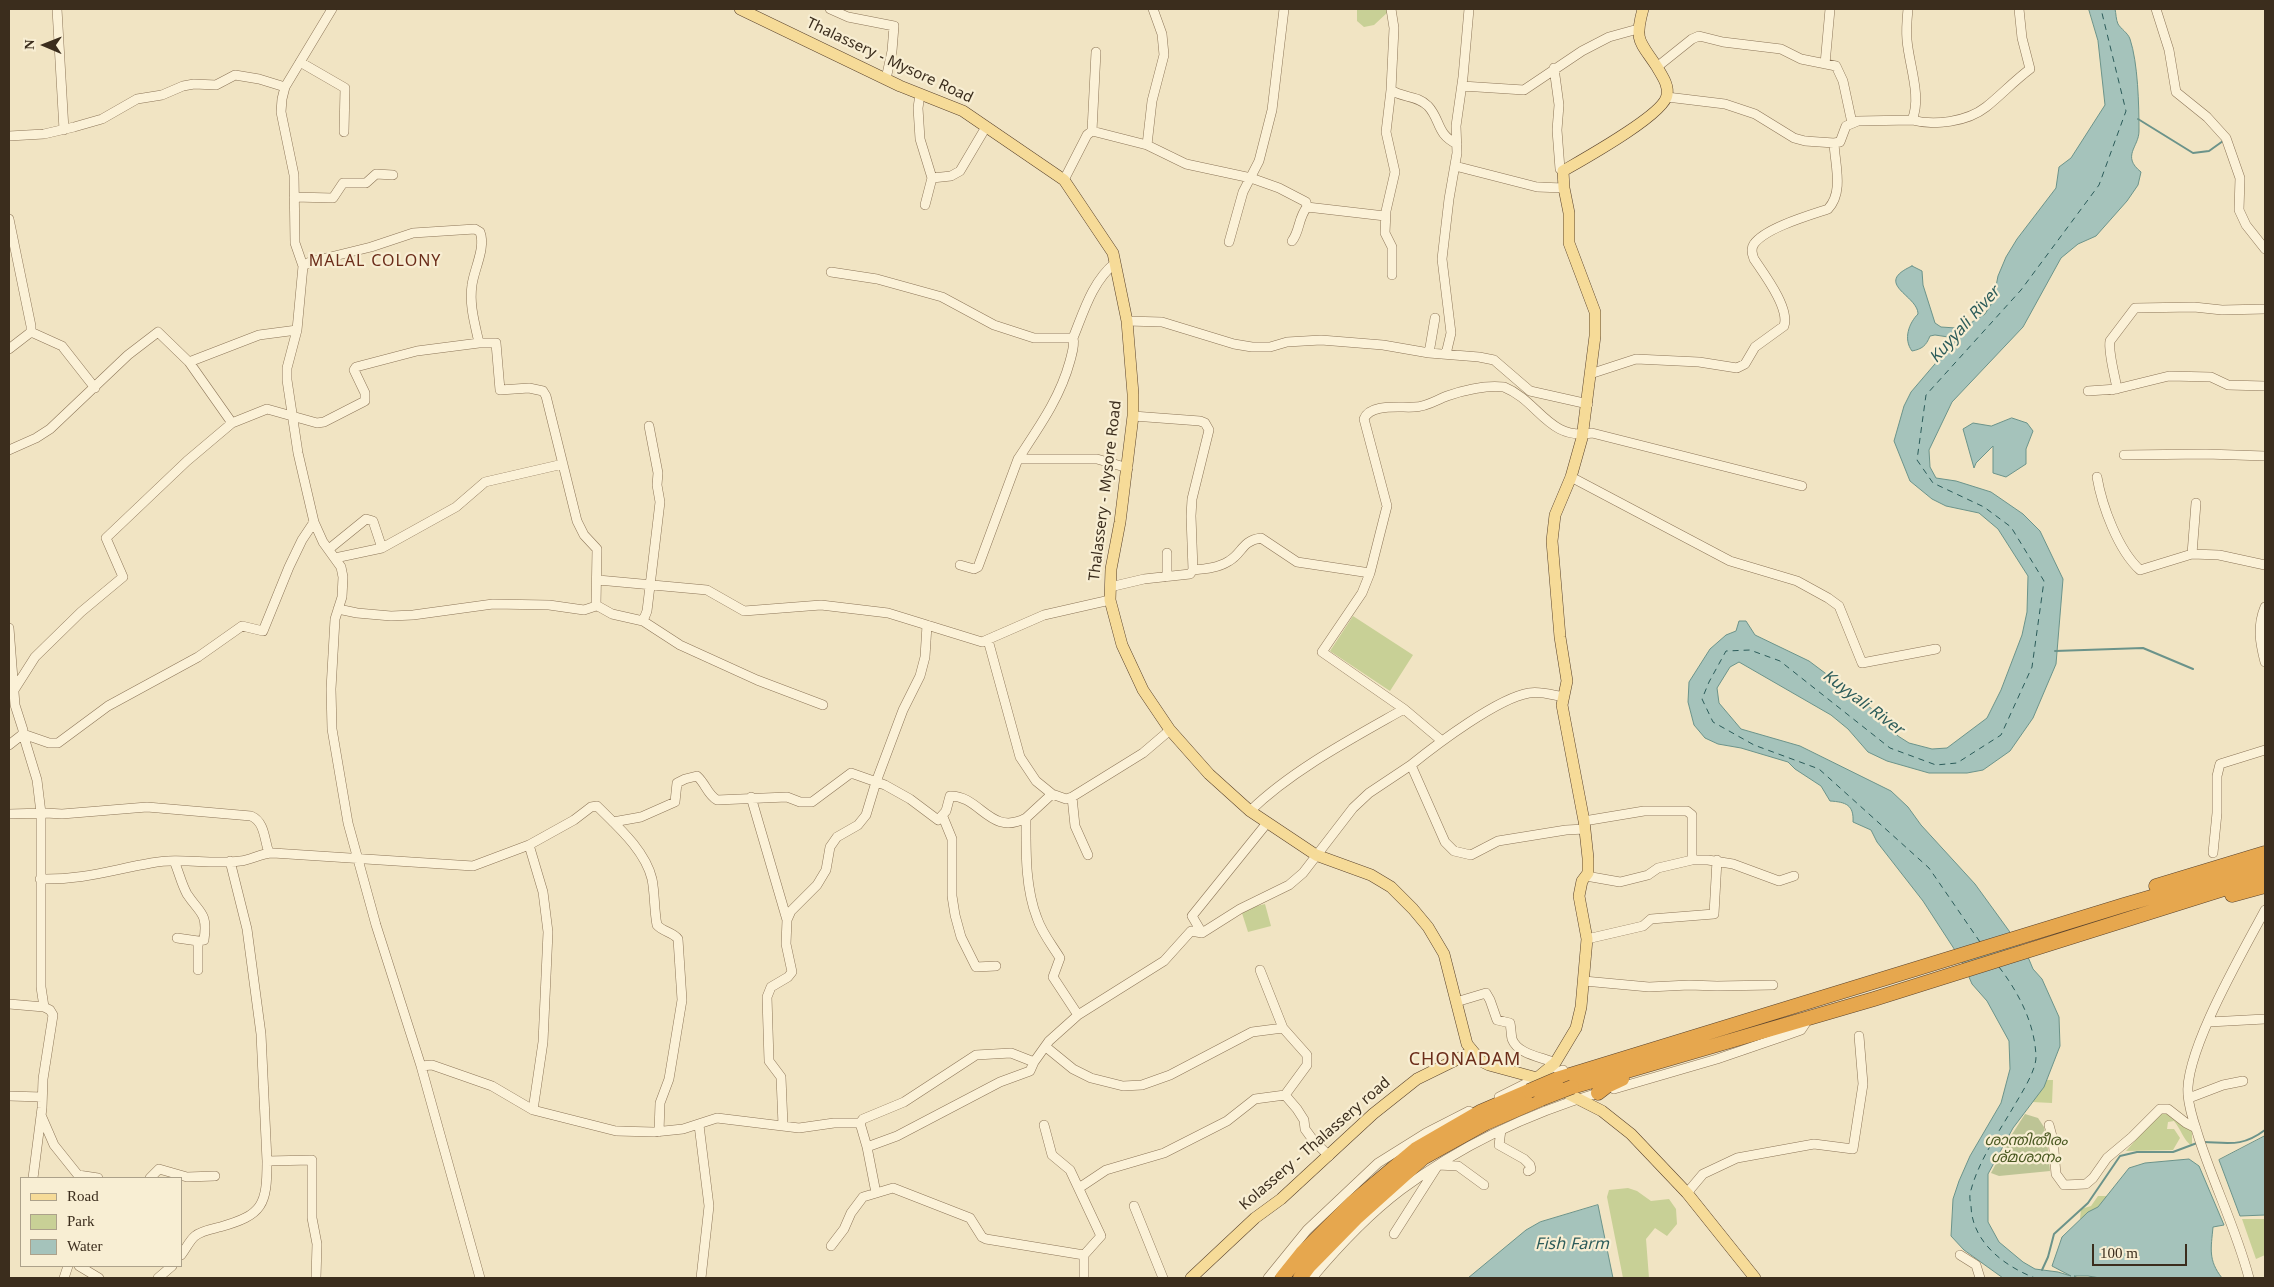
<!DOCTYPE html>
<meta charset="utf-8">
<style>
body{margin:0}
#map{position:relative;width:2274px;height:1287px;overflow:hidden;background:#f1e4c3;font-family:Georgia,serif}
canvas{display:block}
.frame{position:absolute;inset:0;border:10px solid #3b2d1d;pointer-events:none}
.legend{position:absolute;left:20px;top:1177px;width:162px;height:90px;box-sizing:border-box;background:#f8eed3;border:1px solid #aca18a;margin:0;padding:6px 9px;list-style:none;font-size:15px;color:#3b2d1d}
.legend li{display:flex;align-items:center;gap:10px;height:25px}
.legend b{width:25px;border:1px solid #aca18a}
.north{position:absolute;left:20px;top:20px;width:50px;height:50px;-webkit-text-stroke:4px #f8eed3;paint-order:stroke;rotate:271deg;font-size:14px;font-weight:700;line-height:20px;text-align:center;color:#3b2d1d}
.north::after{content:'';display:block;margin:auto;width:18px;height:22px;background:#3b2d1d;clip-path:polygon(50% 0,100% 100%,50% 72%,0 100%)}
.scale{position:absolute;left:2092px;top:1244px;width:95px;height:22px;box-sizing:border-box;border:2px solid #3b2d1d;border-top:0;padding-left:6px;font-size:15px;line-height:18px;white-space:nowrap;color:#3b2d1d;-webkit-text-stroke:4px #f8eed3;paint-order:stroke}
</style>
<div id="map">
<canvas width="2274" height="1287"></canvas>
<div class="frame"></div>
<ul class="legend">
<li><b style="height:6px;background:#f6db98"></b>Road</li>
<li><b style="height:14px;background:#c8d096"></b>Park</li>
<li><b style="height:14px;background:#a5c3bb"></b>Water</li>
</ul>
<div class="north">N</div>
<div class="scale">100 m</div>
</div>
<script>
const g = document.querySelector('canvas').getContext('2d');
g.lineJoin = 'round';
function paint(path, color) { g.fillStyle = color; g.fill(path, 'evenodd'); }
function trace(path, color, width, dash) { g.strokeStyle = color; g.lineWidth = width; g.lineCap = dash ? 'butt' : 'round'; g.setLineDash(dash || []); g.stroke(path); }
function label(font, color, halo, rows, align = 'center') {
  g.font = font + ' Georgia,"Noto Sans Malayalam",serif'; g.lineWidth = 4.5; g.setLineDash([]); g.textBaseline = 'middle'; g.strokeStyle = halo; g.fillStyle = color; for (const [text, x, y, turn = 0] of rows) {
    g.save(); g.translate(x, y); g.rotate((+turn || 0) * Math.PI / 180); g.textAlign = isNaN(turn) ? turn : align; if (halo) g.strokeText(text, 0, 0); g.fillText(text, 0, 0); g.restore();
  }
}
paint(new Path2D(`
 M1357,9H1388V12L1374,25L1364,27L1357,21Z
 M1353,616L1413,655L1390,691L1330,651Z
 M1265,904L1271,926L1248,932L1241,910Z
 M2047,1080H2053L2052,1103L2032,1102Z
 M2172,1107L2192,1128V1146C2183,1140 2181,1129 2174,1121L2168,1122L2167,1129H2174L2180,1138L2173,1150L2126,1151L2154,1119Z
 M1628,1188L1637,1191L1651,1201L1669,1199L1676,1209L1677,1224L1667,1236L1655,1228L1646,1239L1649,1278H1623L1607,1197L1609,1190Z
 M2098,1196H2117L2094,1219H2080L2081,1209L2091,1206Z
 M2242,1219H2265V1255L2256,1259Z`), '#c8d096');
paint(new Path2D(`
 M2025,1114L2038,1118L2044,1127L2047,1140L2050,1171L1999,1176L1991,1173L2009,1139Z`), '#bdc495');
const water = new Path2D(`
 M2089,9H2115C2116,13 2116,20 2118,24C2121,29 2128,33 2130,39C2138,63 2139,105 2139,131C2139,147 2121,156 2141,172L2138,185L2127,201L2096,236L2078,244L2061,258L2023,327L1952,402L1929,450L1930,467L1936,478L1956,481L1991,492L2023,514L2040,531L2063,579L2056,664L2033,718L2010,751L1983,770L1967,773H1929L1887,761L1868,752L1848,729L1831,715L1739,662L1730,667L1717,688L1719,703L1741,729L1800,746L1891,791L1908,807L1921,825L1975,884L2028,957L2033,969L2042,979L2059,1017L2060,1046L2044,1087L2013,1128L1988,1174V1222L1999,1242L2023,1262L2035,1269L2058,1272L2071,1276L2052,1266L2062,1237L2088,1212L2098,1207L2129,1168L2145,1163L2189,1159L2199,1166L2224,1225L2213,1227C2211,1249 2208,1260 2222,1278H2100L2088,1276H2074L2078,1278H2003L1964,1250L1951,1236L1953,1199L1959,1181L1970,1156L2001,1103L2010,1069L2009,1041L1987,1001L1972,984L1962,961L1923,901L1877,842L1871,830L1853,822C1854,805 1846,802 1830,801L1821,786L1795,769L1788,762L1741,748L1718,744L1705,738L1694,725L1688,702L1689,682L1710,649L1726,635L1736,631L1739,621H1746L1755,635L1809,661L1865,703L1884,720L1898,736L1909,743L1932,749L1947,748L1987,718L2001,690L2022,635L2027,612L2028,576L1998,529L1979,513L1946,506L1932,499L1910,481L1894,441L1904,406L1911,392L1969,324L1985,314L1993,301L1998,276L2006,257L2017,239L2056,188L2059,167L2071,158L2105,105L2098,41Z
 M1912,266L1922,271L1923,285L1935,323L1941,327L1956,328L1959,333L1955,338L1935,335L1930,336C1926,346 1922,349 1912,351C1903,339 1909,323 1918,314C1918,295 1872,284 1912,266Z
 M2012,418L2027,423L2033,431L2026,449V464L2006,477L1993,473V446L1976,463L1974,468L1963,429L1973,423L1991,426Z
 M2265,1136V1215L2240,1216L2219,1160Z
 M1598,1205L1613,1278H1468L1526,1230L1540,1222Z`);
paint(water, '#a5c3bb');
trace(water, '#6b938a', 1);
trace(new Path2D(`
 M2138,119L2193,153L2209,151L2223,141
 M2055,651L2143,648L2193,669
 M2204,1142C2230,1143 2242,1147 2265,1130
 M2042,1270L2048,1257L2054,1234L2088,1203L2120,1156L2137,1152H2173L2197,1143`), '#6b938a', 2);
trace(new Path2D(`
 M1980,942L1929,868L1819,769L1754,745L1713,722L1702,699L1709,682L1726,651L1750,650L1780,661L1890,748L1936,765L1957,763L2001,735L2032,667L2044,581L2011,527L1984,507L1933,483L1917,460L1926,395L2021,290L2099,185L2126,111L2101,9
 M1999,967C2019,993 2035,1024 2036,1057C2036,1071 2021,1094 2014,1106C1999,1132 1979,1160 1971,1190C1969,1195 1970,1201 1971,1206C1972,1242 2004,1266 2035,1278`), '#2c5c5a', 1, [6, 5]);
const minor = new Path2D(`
 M57,9L64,130
 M332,9L285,87L282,99L281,112L294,175L295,243L303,266L297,330L287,368V380L298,453L314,522L323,542L341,567L343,577L342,597L335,619L331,689L332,729L348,823L376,925L421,1066L480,1278
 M830,9L848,17L894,26L892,51L886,79
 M1391,9L1394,28L1391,90C1403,98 1417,95 1428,106C1441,120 1436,134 1457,144
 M2156,9L2169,50L2176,92L2207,117L2226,138L2240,178L2239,210L2246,225L2265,249
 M300,62L345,88L344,132
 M1825,64L1830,9
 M1657,67L1692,39L1699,36L1723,42L1781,49L1801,59L1836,66L1843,81L1852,123
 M1554,68L1559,105L1557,130L1560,169L1563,171
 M1462,86L1524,90L1582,51L1609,37L1638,29
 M1391,90L1386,132L1395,172L1386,211L1385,233L1392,247V275
 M920,94L918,108L920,139L932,178L925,205
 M1667,97L1725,104L1755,114L1794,138L1805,141L1834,143L1840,142L1846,126L1858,121L1912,120C1922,97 1909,65 1907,40C1906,30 1907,19 1908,9
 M1912,120C1934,126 1967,122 1986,107C2001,95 2014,81 2030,69L2022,38L2019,9
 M1092,131L1096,52
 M9,136L44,134L74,127L102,119L137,99L162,95L183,86L194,84L216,85L235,75L259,79L285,87
 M1147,145L1186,164L1251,178L1279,188L1306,202L1307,207
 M1455,166L1537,187L1564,188
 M932,178L951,176L960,171L986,127
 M1064,180L1087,135L1092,131L1147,145L1152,101L1164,55L1162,34L1153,9
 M294,197L333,198L343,183H366L376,174L393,175
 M9,219L31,326V332L9,349
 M1292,241C1300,231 1298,218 1307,207L1385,216
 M1229,242L1243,192L1259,161L1272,110L1284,9
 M831,272L877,279L942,297L994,325L1034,338H1073C1075,345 1072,353 1070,361C1060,398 1039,427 1018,459
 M1127,321L1162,322L1234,344L1252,347H1270L1287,342L1321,340L1383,345L1429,353L1479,357L1494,360L1530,391L1588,404
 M31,332L62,346L95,388
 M1073,338C1084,311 1092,282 1115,263
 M1429,353L1435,318
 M1446,354L1451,333L1442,259L1449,199L1457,153L1456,126L1463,77L1469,9
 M1590,374L1636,359L1699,362L1737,368L1745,364L1755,347L1784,326C1790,308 1764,274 1754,259C1752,254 1751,248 1754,244C1765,228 1810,215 1828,209C1844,192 1835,165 1834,143
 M2112,390L2169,376L2211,377L2228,385L2265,386
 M2088,391L2117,389C2115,376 2108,352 2110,341L2135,308L2194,307L2222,310L2265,309
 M1133,416L1200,421L1205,423L1209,430L1192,499L1191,516L1193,570
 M232,423L267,409L317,423L324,422L365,401V393L354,370L356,367L417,351L479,343C475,324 469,305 472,285C474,269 486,248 480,232L475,229L413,233L371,247L310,262L303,266
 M9,450L36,438L50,429L128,355L158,332L189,362L259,335L297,330
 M2124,455L2206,454L2265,456
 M1571,477L1730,561L1797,581L1828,598L1839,606L1862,663L1936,649
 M2097,477C2102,506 2118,550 2140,570L2192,554L2219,555L2265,565
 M329,549L366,519L373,521L382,548
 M1167,553V577
 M2192,554L2196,503
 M335,558L382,548L456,507L485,482L563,464
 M960,565L974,569L978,567L1018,459H1097L1128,468
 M598,580L707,590L744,611L821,605L888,613L982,642L1044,615L1110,600
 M1110,587L1144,579L1190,574L1193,570C1205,569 1218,568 1229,561C1243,553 1241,541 1261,538L1297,562L1370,573
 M596,605L612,614L643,621L680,645L757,680L823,705
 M2265,607C2257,626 2260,643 2265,662
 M338,609L357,613L391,616L413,615L493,604L549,605L584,610L596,606L597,549L584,535L577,521L546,396L543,391L529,388L500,390L496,343H479
 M643,621L647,611L660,502L657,485L658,473L649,426
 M9,628L15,705L23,730V734L9,745
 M988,640L1020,757L1036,781L1052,794
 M14,690L35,657L81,612L123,577L106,538L187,461L232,423L189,362
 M1404,709L1322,652L1362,593L1370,573L1387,506L1364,419C1370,403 1401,408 1414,407C1427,407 1436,400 1447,396C1464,390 1487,385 1504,387C1539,401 1548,441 1592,433L1802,486
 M1170,730L1143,753L1072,797L1066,799L1052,794L1026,818C1026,851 1025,887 1037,918C1042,933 1052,945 1060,958L1053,977L1078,1015L1164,961L1191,931L1202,933L1192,916L1267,823
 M23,734L37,780L41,813V987L44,1007L50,1010L53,1015L43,1079L42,1108L33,1178
 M23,734L49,743H58L108,706L198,657L242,626L263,631L289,567L302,540L314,522
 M1411,765C1437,744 1498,698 1529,693C1541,691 1552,695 1564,697
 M751,797L787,920
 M1072,797L1075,826L1088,855
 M1250,811C1292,770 1353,738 1404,709L1442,741
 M9,814L46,813L62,814L147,807L251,816C265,822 264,839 269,853
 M943,817L952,839V896L955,915L961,937L976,967L996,966
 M1584,821L1644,811H1687L1692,815V860
 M613,822L641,817L675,802L677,783L685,779L697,776C706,784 707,794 717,800L787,797L800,802H812L851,773L885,785L910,799L938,820L946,811L950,796C980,795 990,837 1026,818
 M529,845L543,892L548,932L543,1042L533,1110
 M2213,853L2217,813V776L2220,764L2265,750
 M174,861C179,872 181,883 187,894C200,914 208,912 204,940L198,941V970
 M230,861L247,929L261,1034L267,1161L312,1160V1218L317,1244L316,1278
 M1586,876L1620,882L1648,875L1658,868L1692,860H1708L1733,864L1779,881L1794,876
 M40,879C83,880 111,870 151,863C180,857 210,865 240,861C251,860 261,853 273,853L473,866L529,845L574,820L591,807L597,806C617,826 645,850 652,879C655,894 654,910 657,925C663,932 673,932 678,939L682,1000L669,1079L660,1103L659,1132
 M1202,933L1240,909L1289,885L1303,873L1353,808L1369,793L1411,765L1445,842L1454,851L1471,855L1498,841L1566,830L1585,829
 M177,938L198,941
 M1587,939L1643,926L1651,919L1714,914L1717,860
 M1584,981L1649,987L1689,985L1717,986L1773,985
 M1456,1002L1486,993L1490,1000L1497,1020L1510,1023C1511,1028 1511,1034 1512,1039C1518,1055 1543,1057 1555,1063
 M9,1004L44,1007
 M2209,1022L2265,1019
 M1046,1047L1073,1069L1091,1078L1123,1086L1142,1085L1170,1075L1252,1032L1283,1028
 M421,1066L432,1065L492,1086L533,1110L616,1131L654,1132L683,1129L717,1118L799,1128L834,1123H860L863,1119L904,1102L976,1055L1011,1053L1034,1062L1049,1041L1078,1015
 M1614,1089L1717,1059L1787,1035L1801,1030L1809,1018
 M1285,1095L1297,1109L1304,1120L1305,1129L1313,1140L1329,1156
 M9,1096L42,1097
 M1499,1097L1537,1078L1563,1070
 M2189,1098L2223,1085L2243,1081
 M41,1115L54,1145L78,1175L98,1178
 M860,1123L867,1147L897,1136L1000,1082L1030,1071L1034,1062
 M699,1125L709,1206L701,1278
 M783,1125L781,1077L769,1061L767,997L771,987L788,977L792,972L786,944L787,920L791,911L817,885L826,870L830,847L837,837L858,825L866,815L876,782L903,710L920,676L925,657L927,625
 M1044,1125L1052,1155L1070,1170L1101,1236L1084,1255V1278
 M2049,1125L2053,1140L2056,1174L2064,1185L2086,1184L2093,1178L2107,1158L2132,1137L2160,1109H2168L2186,1123L2196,1128
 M1501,1130L1499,1145L1524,1159L1530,1165L1531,1169L1528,1171
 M867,1147L876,1193
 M150,1178L159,1169L187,1177L215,1176
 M1079,1188L1106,1170L1164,1153L1227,1121L1255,1099L1285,1095L1307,1065V1055L1283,1028L1260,970
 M1687,1193L1703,1174L1737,1158L1814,1144L1853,1149L1863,1084L1859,1036
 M1134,1206L1163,1278
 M1394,1234L1438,1165L1458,1166L1484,1185
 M831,1246L844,1229L851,1213L863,1197L893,1188L970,1218L982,1237L986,1239L1084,1255
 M181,1255C186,1249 189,1241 195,1236C201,1231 212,1229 220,1227C263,1215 267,1205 267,1161
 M1960,1255L1976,1265L1980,1278
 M79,1266L99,1278
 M64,1278L68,1266
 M158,1278L172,1266
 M1268,1278L1307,1230L1378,1163L1426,1133L1469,1111
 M1312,1278C1338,1247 1368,1215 1401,1190C1460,1146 1530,1113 1601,1092
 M2249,1278C2236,1228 2212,1181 2197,1132C2193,1120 2189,1107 2188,1095C2184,1052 2244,950 2265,910`);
const major = new Path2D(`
 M740,9L900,86L963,111L1064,180L1113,253L1127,321L1133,394V416L1120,522L1111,569L1110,600L1122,645L1143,690L1170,730L1209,774L1250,811L1316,855L1371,875L1391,887L1413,909L1428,927L1444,954L1467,1044L1481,1061L1489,1065L1537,1078L1602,1111L1631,1134L1687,1193L1755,1278
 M1537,1078L1555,1063L1576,1028L1581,1007L1587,939L1579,896L1582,881L1588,873V858L1584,821L1562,705L1567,681L1560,637L1552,541L1555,515L1571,477L1582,438L1595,336V312L1569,243V213L1564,188L1563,171C1582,160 1665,114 1667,95C1669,85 1662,76 1657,67C1640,41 1634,42 1643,9
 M1191,1278L1255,1218L1281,1199L1373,1114L1417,1079L1472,1052`);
const highway = new Path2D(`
 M2156,886L2265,853
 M2232,895L2265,886
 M1557,1079L2124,905L2265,864
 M1572,1087L1874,999L2265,876
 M1598,1093L1607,1086L1622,1079
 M1282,1278L1302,1253L1353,1202L1416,1149L1480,1112L1529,1091
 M1300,1278L1309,1266L1356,1218L1423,1158L1486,1123L1541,1099`);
trace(minor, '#8c7558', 10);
trace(major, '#5a432d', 12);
trace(highway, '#5a432d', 15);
trace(minor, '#fbf1d7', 9);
trace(major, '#f6db98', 11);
trace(highway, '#e6a74e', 14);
const highwayBridge = new Path2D(`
 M1529,1091L1557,1079
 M1541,1099L1572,1087`);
trace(highwayBridge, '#5a432d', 15, []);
trace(highwayBridge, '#e6a74e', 14);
label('15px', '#3b2d1d', '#f8eed3', [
 ["Thalassery - Mysore Road",889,62,25],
 ["Thalassery - Mysore Road",1107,491,-83],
 ["Kolassery - Thalassery road",1316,1145,-41]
]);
label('italic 15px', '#4a5922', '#f8eed3', [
 ["ശാന്തിതീരം",2026,1142],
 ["ശ്മശാനം",2026,1159]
]);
g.letterSpacing = '1px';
label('16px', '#6b2d1a', '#f8eed3', [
 ["MALAL COLONY",375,263]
]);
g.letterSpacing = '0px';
label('italic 16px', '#2c5c5a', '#f8eed3', [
 ["Kuyyali River",1966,326,-48],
 ["Kuyyali River",1862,704,37],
 ["Fish Farm",1572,1246]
]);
g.letterSpacing = '1px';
label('18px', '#6b2d1a', '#f8eed3', [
 ["CHONADAM",1465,1062]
]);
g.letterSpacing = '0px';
</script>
